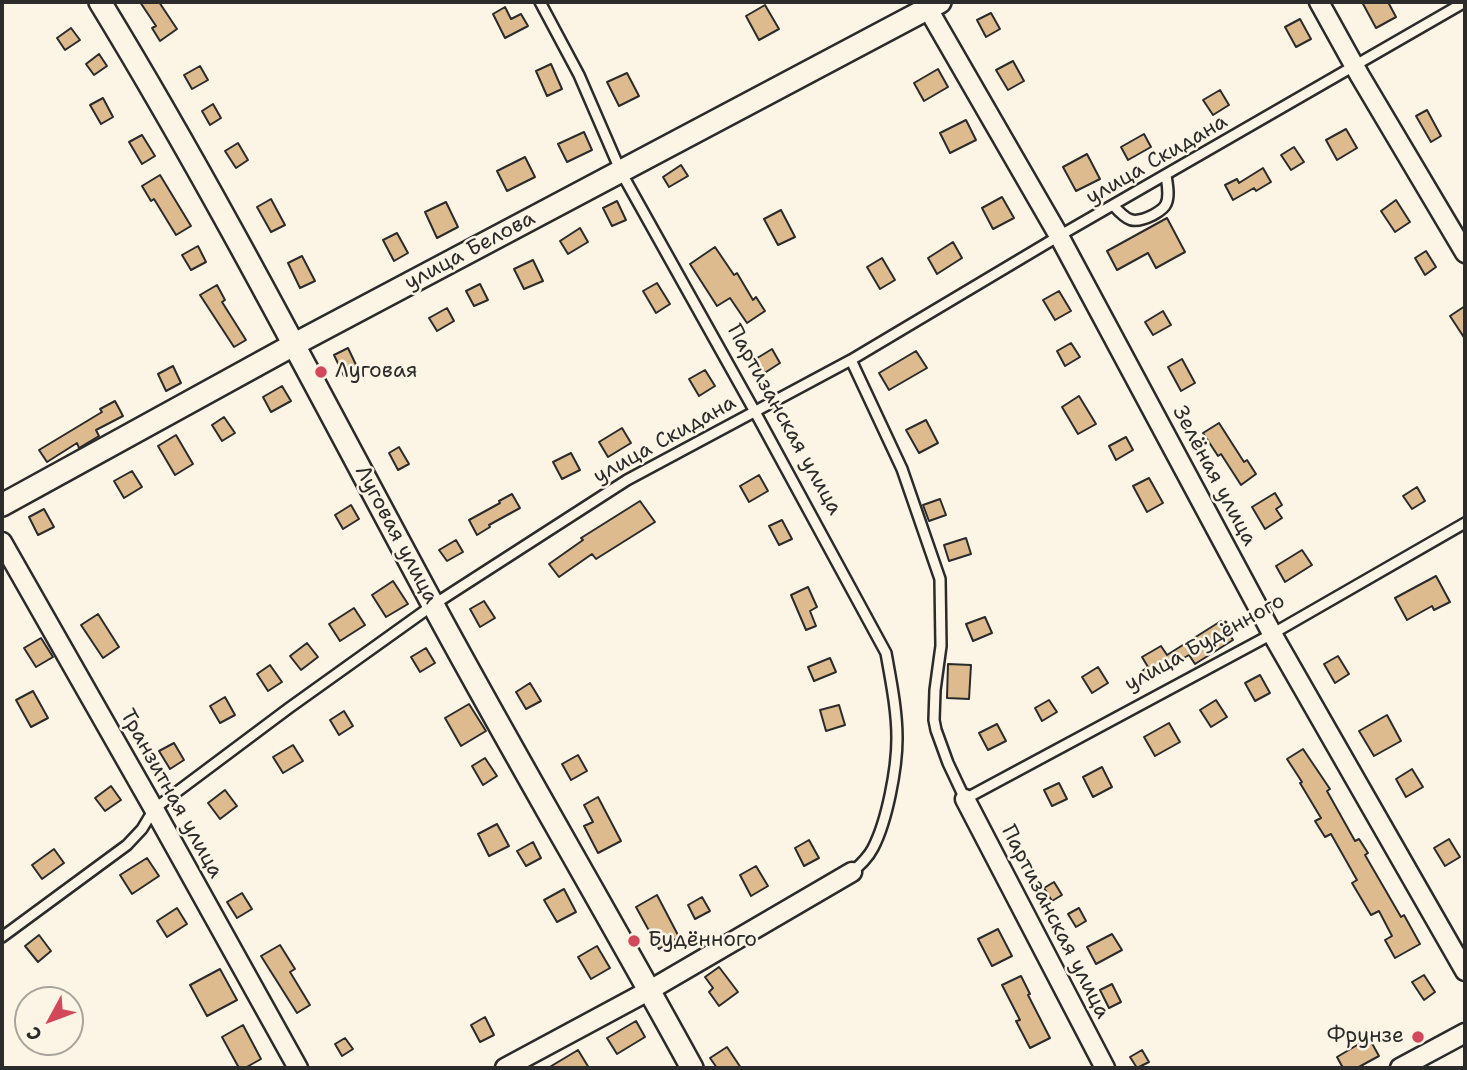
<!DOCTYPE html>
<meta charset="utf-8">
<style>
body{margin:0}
#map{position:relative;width:1467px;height:1070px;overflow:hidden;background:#fcf5e5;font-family:"Shantell Sans",sans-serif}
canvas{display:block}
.frame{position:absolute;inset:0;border:4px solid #2b2b2b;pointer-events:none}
.north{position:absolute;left:14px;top:986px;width:70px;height:70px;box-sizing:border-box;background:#fcf5e5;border:2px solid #a8a49b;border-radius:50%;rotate:229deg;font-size:19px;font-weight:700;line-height:28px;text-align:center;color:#2b2b2b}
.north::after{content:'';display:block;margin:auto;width:24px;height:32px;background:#d1495b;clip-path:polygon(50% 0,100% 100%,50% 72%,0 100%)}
</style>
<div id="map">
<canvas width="1467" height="1070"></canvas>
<div class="frame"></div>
<div class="north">С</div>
</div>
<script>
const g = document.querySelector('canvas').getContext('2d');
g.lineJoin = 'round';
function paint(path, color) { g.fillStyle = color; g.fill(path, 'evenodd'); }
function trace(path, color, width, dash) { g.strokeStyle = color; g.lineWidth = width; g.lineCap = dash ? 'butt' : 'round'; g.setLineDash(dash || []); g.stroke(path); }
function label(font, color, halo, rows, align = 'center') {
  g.font = font + ' "Shantell Sans",sans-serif'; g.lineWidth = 5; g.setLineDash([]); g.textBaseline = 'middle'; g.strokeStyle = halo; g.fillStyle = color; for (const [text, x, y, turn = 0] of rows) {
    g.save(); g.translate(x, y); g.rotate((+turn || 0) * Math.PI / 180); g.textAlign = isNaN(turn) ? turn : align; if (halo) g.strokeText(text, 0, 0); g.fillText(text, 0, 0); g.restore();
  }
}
const building = new Path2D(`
 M140,2H159L177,29L160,41L152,28L156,26Z
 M1362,2H1388L1396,17L1376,28Z
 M765,5L779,29L759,40L746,16Z
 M505,7L511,19L521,14L528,26L505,38L493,14Z
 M991,13L1000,29L986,37L977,20Z
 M1300,19L1311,39L1296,47L1285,27Z
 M71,28L80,40L65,50L57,38Z
 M99,54L107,66L94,75L86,64Z
 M1013,61L1024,81L1008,90L996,70Z
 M551,64L562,89L547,96L536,71Z
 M200,66L208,80L192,89L184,75Z
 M938,69L948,87L924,101L914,83Z
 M627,73L639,96L619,106L607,82Z
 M1220,90L1229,105L1213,115L1203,100Z
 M103,98L113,117L101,124L90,105Z
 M213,104L221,118L210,125L202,111Z
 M1427,110L1441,136L1431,142L1416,116Z
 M966,120L976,140L950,153L940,133Z
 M1346,129L1357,148L1337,160L1326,140Z
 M584,132L592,150L567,162L558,144Z
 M1144,134L1151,147L1128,160L1121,147Z
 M142,135L155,156L142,164L129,142Z
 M238,143L248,160L236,168L225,151Z
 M1294,147L1304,162L1291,170L1281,155Z
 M1087,154L1100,179L1076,191L1063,167Z
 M525,157L535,177L507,191L497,171Z
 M681,165L688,176L669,187L663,177Z
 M1263,168L1271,182L1256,191L1254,188L1233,200L1225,185L1237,179L1239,183Z
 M160,175L191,226L176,235L154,199L151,201L142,186Z
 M1002,197L1014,218L993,229L982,208Z
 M271,199L285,225L271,232L257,207Z
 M1396,200L1410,222L1395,232L1381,211Z
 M617,201L626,220L612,226L603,208Z
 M446,202L458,227L437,238L425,212Z
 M781,210L795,237L778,245L764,219Z
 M1167,218L1185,252L1156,268L1148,253L1117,270L1107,251Z
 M580,228L588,242L568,254L560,241Z
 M397,233L408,253L394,261L383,240Z
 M953,242L962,258L937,274L928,258Z
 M198,246L206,262L191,270L182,255Z
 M715,247L734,275L737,273L753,300L756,297L765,311L747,323L730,298L717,306L690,264Z
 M1426,251L1436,267L1425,275L1415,258Z
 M302,256L315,281L300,288L288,263Z
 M882,258L895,280L880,289L867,267Z
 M533,260L543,281L524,289L514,269Z
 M657,283L670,304L656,313L643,291Z
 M480,284L488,300L474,306L466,291Z
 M217,285L225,300L222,302L246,340L234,347L200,295Z
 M1059,291L1071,311L1055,320L1043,300Z
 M1465,306V339L1450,316Z
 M447,308L454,321L437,331L429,318Z
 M1163,311L1171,325L1153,335L1145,322Z
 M1071,343L1080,357L1065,366L1057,351Z
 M348,348L358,369L344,376L334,355Z
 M772,349L780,363L763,374L754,360Z
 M916,351L927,368L889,390L879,373Z
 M1182,359L1195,383L1181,391L1168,367Z
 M173,366L181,383L166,391L158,374Z
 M705,370L715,386L699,396L689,379Z
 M282,386L291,401L271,412L263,397Z
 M1079,396L1096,424L1078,434L1062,407Z
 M115,401L123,416L96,430L99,436L79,448L77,443L47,462L39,450L102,412L100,409Z
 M224,417L235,433L222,441L212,425Z
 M926,420L938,443L919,453L906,430Z
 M1219,423L1244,462L1247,460L1256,474L1241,485L1221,454L1218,456L1203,433Z
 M622,428L631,443L608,457L599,442Z
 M176,435L193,464L175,475L158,446Z
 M1126,437L1133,450L1116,460L1109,446Z
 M399,447L409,464L398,470L389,453Z
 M571,453L580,470L562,479L553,462Z
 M132,471L142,487L124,498L114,481Z
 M759,475L768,491L749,502L740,486Z
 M1149,478L1163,503L1147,512L1133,486Z
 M1417,487L1425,501L1412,509L1403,496Z
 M1275,493L1282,505L1276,509L1282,518L1265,529L1252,507Z
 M512,494L520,508L489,525L490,527L477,535L469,520L500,503L499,501Z
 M940,499L946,515L929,521L923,505Z
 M640,501L655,522L596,559L592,554L559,577L549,564L583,540L581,538Z
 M351,505L359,519L343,529L335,515Z
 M44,509L54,527L38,535L29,517Z
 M782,520L792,539L779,545L769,526Z
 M966,538L971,554L949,561L944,545Z
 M456,540L463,552L447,561L439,550Z
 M1302,550L1312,565L1285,582L1276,566Z
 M1436,576L1450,602L1434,610L1432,606L1407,620L1395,598Z
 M393,581L408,604L386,617L372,595Z
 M808,587L817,607L810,611L816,626L806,630L791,595Z
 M484,601L495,618L480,627L470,609Z
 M354,608L365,625L340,641L329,624Z
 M98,614L119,647L103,658L81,625Z
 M985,617L992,633L973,641L966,624Z
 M1221,621L1233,640L1195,664L1189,655L1147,679L1142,671L1148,667L1142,657L1161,646L1167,655Z
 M41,638L53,657L36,667L24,648Z
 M307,643L318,657L301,670L290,656Z
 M426,648L435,663L420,672L411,657Z
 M1338,656L1349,674L1335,683L1324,664Z
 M830,658L836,672L814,681L808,667Z
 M948,664L971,665L969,699L947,698Z
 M270,665L282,682L268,691L257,674Z
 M1098,667L1108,683L1092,693L1082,677Z
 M1260,675L1270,693L1255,701L1245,683Z
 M530,683L541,701L526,709L516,692Z
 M33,691L48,718L31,727L16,700Z
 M225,697L235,715L220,723L210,706Z
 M1049,700L1057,712L1042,721L1035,708Z
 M1216,700L1227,717L1211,727L1200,710Z
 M469,704L486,731L461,746L445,718Z
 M839,705L845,725L826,731L820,710Z
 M344,711L353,726L339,735L330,720Z
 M1387,715L1401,741L1374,756L1359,731Z
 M1169,723L1180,742L1155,756L1144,737Z
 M997,724L1006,741L988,750L979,733Z
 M174,743L184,760L170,769L159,751Z
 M293,745L303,761L283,773L273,757Z
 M1303,749L1330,789L1327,791L1355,841L1359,839L1368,853L1365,855L1401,917L1404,915L1420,944L1395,958L1385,940L1392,936L1379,911L1371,915L1352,883L1357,880L1331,834L1325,837L1315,821L1321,818L1300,783L1302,782L1287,759Z
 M578,755L587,771L571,780L562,764Z
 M485,758L497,776L483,785L472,766Z
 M1102,767L1112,787L1093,797L1083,777Z
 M1412,769L1423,787L1406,797L1396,779Z
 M1059,783L1067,799L1052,806L1044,790Z
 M111,786L121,800L105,811L95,798Z
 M225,790L237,806L220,819L208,803Z
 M598,797L621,841L598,853L584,826L593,822L584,805Z
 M497,824L509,846L489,856L478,834Z
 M1449,839L1460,857L1445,866L1434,848Z
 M809,840L819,858L804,866L795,848Z
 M533,842L541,858L526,866L517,851Z
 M54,849L64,863L42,879L32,865Z
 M147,858L159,876L132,894L120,875Z
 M756,866L768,886L751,896L740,875Z
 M1054,882L1062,895L1052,901L1044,888Z
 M564,889L576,912L557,922L544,900Z
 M242,893L252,909L237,918L227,902Z
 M657,895L679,937L659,949L636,907Z
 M702,897L710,911L695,919L688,905Z
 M177,908L187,924L167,937L157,921Z
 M1079,908L1086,921L1076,927L1068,914Z
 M998,929L1012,956L992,966L978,939Z
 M1112,934L1122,950L1096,964L1087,947Z
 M39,935L51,951L38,962L25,946Z
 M280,945L295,969L290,972L310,1005L297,1013L261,956Z
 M597,946L610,968L591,979L578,957Z
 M719,967L738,992L719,1006L709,992L713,988L705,977Z
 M220,969L237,1000L207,1016L190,985Z
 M1424,975L1435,992L1424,1000L1412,982Z
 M1021,976L1030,994L1028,995L1050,1038L1030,1048L1016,1021L1020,1020L1002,985Z
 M1112,984L1121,1002L1109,1008L1100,990Z
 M485,1017L494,1035L480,1042L471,1025Z
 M636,1021L645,1037L617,1054L607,1038Z
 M243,1025L261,1059L245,1068H239L222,1037Z
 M345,1038L353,1049L342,1056L335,1044Z
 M1369,1038L1379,1056L1357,1068H1343L1337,1057Z
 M727,1047L741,1068H717L710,1058Z
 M578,1050L589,1068H548Z
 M1142,1050L1149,1062L1137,1068L1130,1057Z`);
paint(building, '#ddbb8f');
trace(building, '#2b2b2b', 2);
const service = new Path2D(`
 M540,2L579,75L621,172L754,410L886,653C891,681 897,710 897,738C897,769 887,821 873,848C868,858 860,865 852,872
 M1113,205C1127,221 1133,225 1153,215C1158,212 1164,209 1166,204C1170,196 1167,183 1166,175
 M851,360L902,469L940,579L941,646L935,690L934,720L936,730L948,763L965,799L1272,634L1465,523
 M2,937L127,845L142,829L154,809L289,708L433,605L627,480L851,360L1059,236L1465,2`);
const minor = new Path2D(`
 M924,2L1059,236L1275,639L1465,971
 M1319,2L1360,76L1465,253
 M2,542L154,809L298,1068
 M965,799L1105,1068
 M505,1068L650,990L852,872
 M1400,1068L1465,1033`);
const tertiary = new Path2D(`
 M100,2C219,197 323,401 432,603C516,759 607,912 692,1068
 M2,505L295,344L940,2`);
trace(service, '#2b2b2b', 14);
trace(minor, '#2b2b2b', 23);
trace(tertiary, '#2b2b2b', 26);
trace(service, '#fcf5e5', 9);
trace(minor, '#fcf5e5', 18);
trace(tertiary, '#fcf5e5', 21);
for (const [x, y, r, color] of [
 [321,372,7,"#d1495b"],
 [634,941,7,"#d1495b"],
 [1418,1037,7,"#d1495b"]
]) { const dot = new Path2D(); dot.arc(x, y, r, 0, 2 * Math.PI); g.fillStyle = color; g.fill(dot); trace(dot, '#fcf5e5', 2.5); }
label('21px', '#2b2b2b', '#fcf5e5', [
 ["улица Скидана",1157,160,-30],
 ["улица Белова",470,251,-28],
 ["Партизанская улица",784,420,61],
 ["улица Скидана",665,440,-29],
 ["Зелёная улица",1214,476,62],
 ["Луговая улица",396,535,62],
 ["улица Будённого",1205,643,-29],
 ["Транзитная улица",171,794,61],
 ["Партизанская улица",1055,922,63]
]);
label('21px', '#2b2b2b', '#fcf5e5', [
 ["Луговая",335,372],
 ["Будённого",648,941],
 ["Фрунзе",1404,1037,"right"]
], 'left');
</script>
